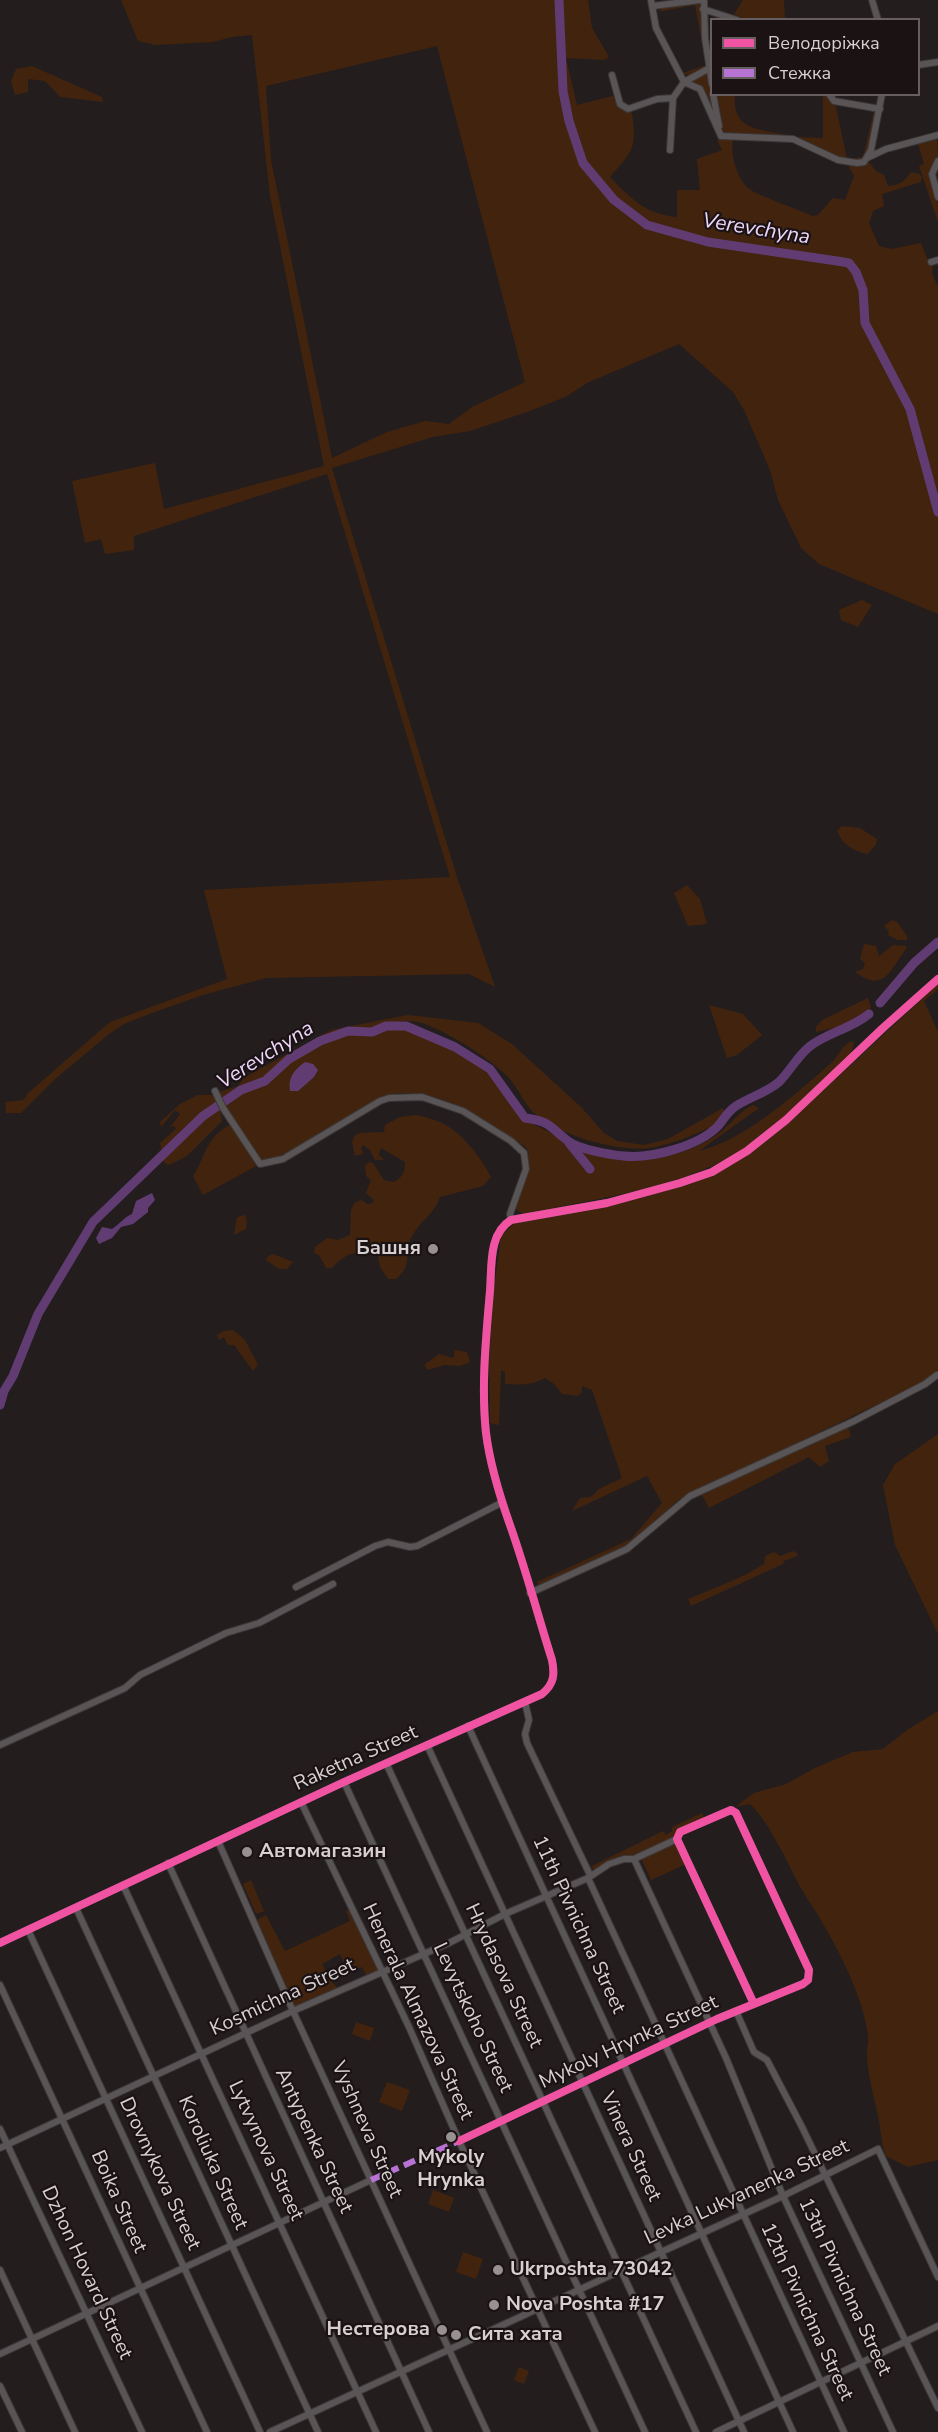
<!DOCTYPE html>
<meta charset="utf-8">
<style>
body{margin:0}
#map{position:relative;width:938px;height:2432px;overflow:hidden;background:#231d1e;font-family:"Nunito Sans",sans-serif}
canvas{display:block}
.legend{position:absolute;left:710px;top:18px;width:210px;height:78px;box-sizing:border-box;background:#1b1214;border:2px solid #665e60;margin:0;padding:8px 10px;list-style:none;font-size:18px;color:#d7d0d1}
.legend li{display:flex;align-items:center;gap:12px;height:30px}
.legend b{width:30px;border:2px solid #665e60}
</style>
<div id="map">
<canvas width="938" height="2432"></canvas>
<ul class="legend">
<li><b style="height:8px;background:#f153a3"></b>Велодоріжка</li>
<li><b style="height:8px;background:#b673d3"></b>Стежка</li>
</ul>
</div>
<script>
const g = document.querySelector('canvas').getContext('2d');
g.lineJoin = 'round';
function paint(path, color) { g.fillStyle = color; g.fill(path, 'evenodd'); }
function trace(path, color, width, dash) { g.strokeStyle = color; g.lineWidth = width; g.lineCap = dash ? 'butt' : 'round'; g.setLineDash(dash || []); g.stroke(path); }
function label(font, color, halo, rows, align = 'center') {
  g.font = font + ' "Nunito Sans",sans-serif'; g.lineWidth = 4.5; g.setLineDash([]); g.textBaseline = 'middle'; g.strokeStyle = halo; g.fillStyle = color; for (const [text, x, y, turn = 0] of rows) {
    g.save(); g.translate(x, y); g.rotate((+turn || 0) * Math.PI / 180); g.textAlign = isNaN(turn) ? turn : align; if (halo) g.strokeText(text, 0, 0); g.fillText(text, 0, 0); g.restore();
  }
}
paint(new Path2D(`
 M82,0H588L592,28L609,57L604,60L566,58L577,105L613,96L621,108L632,113C637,149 633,150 610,177C630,198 647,215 677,217V190H700L697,159L722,150L717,140H733C730,154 737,178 748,188C756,195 800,210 812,216L818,215L833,198L845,200L854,176L847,163L859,164L868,161L876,171L884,175L888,186C900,185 904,182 911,172L920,174L922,177L921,182L882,194L884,206L873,211L869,223L879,246L891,249L921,243L930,266H933L932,273L938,287V614L819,564L801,548L778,500L770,470L744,410L733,392L679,344L589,382L565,397L530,411L470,431L433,437L332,468L457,877L495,987L469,974L266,978L203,995L152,1013L124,1024L109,1034L54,1080L21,1113H6L5,1102L24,1100L27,1094L110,1022L227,979L204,890L450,877L327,474L134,536V550L105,554L101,539L85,543L72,481L155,463L164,509L324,466L270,196L252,35L232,37L213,42L156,45L138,41L121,0ZM437,46L525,382L472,407L449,424L425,421L387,432L332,458L271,160L266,86Z
 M703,0L706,66V68L689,76L683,73L706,65L695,5L658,12L663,8Z
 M743,0H784L785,19H743L734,14Z
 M32,66L102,97L103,102L60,97L45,81L28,79V92L15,95L11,81L16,69Z
 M707,70L719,129L701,89L687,81Z
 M715,95H735C731,130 760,129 785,135L764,137L723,135Z
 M823,95H827L836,107L847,159L863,157L874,110H877C874,126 874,150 861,161L839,158L796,137L823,138Z
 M937,139L938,158L930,170V177L938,204V222L919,166L924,164L918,144Z
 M862,600L872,605L858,627L841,620L839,610Z
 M842,826L860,828L877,839L876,845L867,854C852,850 843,845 837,831Z
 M687,885L700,899L707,924L688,926L674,893Z
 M892,920L897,922L907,936V940H898L888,935L889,931L884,926Z
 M864,944L876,946L879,956L893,945L907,946C905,953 900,956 897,962C884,983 875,986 855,972L863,969L865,963L860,959Z
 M938,984V989L924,1001L938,1032V1375L678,1500L637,1539L623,1548L539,1586L537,1582L631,1539L662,1503L647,1476L572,1511L580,1498L591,1497L599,1489L622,1478L592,1390L582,1386V1392L578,1396L562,1394L554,1384L545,1378C533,1385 519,1385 505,1384V1371H501L499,1425L490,1423L489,1362L493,1297L501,1235L515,1223L587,1210L691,1184L722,1170L764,1143L785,1126Z
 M868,998L871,1008L868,1011L839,1027L816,1032V1027L822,1020Z
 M709,1005L743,1014L762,1035L737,1055L727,1058Z
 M408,1015L478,1023L512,1044L581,1107L604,1133L617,1141L644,1145L668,1139L723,1108L727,1121C702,1130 675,1145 649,1148C617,1152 557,1135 533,1112C524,1103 518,1088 509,1078C493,1060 436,1023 412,1021C395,1020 378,1027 363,1029L366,1032L397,1027L416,1030L477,1062L497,1081L519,1117L555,1135L568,1147C580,1144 610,1157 626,1158C658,1161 701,1151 725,1128C735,1119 741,1111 753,1105L759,1108L699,1151C743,1141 796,1094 830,1064C838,1057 842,1045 852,1041L854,1043C852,1061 828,1076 816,1087C789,1111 762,1140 731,1157C666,1191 593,1199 523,1214L515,1208C522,1189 535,1166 526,1147C488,1122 454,1095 407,1093C400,1093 390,1094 384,1096C363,1105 276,1168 260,1159C248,1152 227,1111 219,1098V1092L238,1086L245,1077L331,1030Z
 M198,1095H212C219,1103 221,1111 222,1121L187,1156L169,1165L164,1163L160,1143L176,1129L174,1126L170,1127L180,1114L175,1110L161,1127L160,1122L180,1104Z
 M417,1115C425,1117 433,1119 440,1122C461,1131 481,1157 491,1177L483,1186L440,1197C435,1213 420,1221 412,1236C403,1254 414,1264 396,1279H388L380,1267L378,1257C358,1248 346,1253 332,1268H326L319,1255L314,1253L315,1247L327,1238L338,1240L350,1235L351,1210L355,1202L362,1200L367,1204L373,1203L374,1200L366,1193L371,1180L366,1176L365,1166L369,1162L373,1163L384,1180L394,1182C403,1177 405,1172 405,1162L381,1148L379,1155L384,1160H375L370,1150L363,1145L361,1148L363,1154L355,1156L352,1142L354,1136L360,1133L384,1132L385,1125L400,1117Z
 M232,1124L256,1166L203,1195L193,1176C207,1154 206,1136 232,1124Z
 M245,1215L247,1221L246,1229L234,1235L237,1217Z
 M273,1254L293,1262L287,1269H279L266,1260L268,1256Z
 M233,1330L245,1340L258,1365L253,1371L234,1345H228L224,1337L219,1340L217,1335L224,1331Z
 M455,1350L467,1352L470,1362L460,1366L444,1365L428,1370L424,1365L439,1354L453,1358Z
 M848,1426L851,1437L825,1446L829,1461L820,1467L809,1457L709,1508L702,1495Z
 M938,1434V1634L895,1545L883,1485L895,1464Z
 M793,1551L797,1553V1556L784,1561L783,1564L691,1606L688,1599C714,1588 741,1579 764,1564L765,1556L774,1552L780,1556Z
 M938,1711V2160L908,2167L886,2156C881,2143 881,2130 878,2116C874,2096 867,2074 867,2053C867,2047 869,2041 868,2035C863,1997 839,1950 819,1917C814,1908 807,1899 802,1890C788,1865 771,1824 750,1804L735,1807L754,1793L786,1784L815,1768L853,1752L883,1749L907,1730Z
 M702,1813L705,1819L674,1839L637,1857L623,1855L595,1870L590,1867L663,1831L666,1835L672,1831V1827Z
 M674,1842L686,1864L651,1880L641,1858Z
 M251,1880L264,1911L256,1914L243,1884Z
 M349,1910L378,1970L366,1975L362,1967L349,1973L340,1954L322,1964L331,1981L338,1988L295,2007L257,1920L266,1915L285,1951L350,1921L346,1911Z
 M356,2022L374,2028L370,2041L352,2034Z
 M387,2082L410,2090L402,2111L379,2102Z
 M433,2190L454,2198L449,2212L428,2204Z
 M463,2252L483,2259L476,2279L456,2272Z
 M519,2367L529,2371L524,2384L514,2380Z`), '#42240e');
paint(new Path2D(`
 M305,1062L313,1064L318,1070L314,1077L298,1091H290C288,1077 294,1070 305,1062Z
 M152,1193L155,1200L148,1208V1212L133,1224L121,1227L112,1238L99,1244L96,1238L102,1227L112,1229C120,1224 123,1218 132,1214L136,1201Z`), '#613c73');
trace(new Path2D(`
 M559,0L563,91L569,121L583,163L614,200L647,225L708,242L837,261L849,263L856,272L863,290L865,323L910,409L938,512
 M880,1003L914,963L938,942
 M569,1143L590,1169
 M0,1405L4,1391L13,1376L38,1314L93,1222L203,1116L241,1090L265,1081L289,1059L320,1041L348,1031L372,1032L386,1026H406L455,1047L490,1069L525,1118C552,1122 548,1126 568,1141C578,1149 610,1155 624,1156C651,1159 699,1146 718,1126C724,1119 727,1112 736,1106C750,1097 766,1093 779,1082C790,1071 797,1057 809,1047C826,1033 851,1029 869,1014`), '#613c73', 9);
const minor = new Path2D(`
 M651,0L656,28L684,82
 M704,0L705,38L712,84
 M872,0L878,20
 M653,6L700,0
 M703,9L737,20
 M918,65L938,62
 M612,75L620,104L628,109L657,99L673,98L684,82L708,69
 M684,82L700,89L721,136
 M713,94L719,126
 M829,94L834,101L880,109
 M721,136L793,139L838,160L857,163L864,162L871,150L882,94
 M670,150L673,98
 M867,158L886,149L938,135
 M938,161L932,174L938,197
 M931,262L938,260
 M215,1091L223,1108L260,1164L283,1159L380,1101L389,1098L422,1097L463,1111L511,1141L524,1153L526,1169L510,1214L511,1220
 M296,1587L375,1546L388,1542L410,1547L417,1546L501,1503
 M530,1593L627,1549L690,1496L854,1421L925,1384L937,1375
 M525,1702L529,1720L525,1734L527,1743L590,1875
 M468,1726L793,2432
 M0,1745L125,1688L140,1675L226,1633L259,1623L333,1584
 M427,1745L744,2432
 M386,1763L696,2432
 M344,1782L645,2432
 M301,1802L409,2027L459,2141L595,2432
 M218,1841L293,2011L487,2432
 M634,1859L726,2058L783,2196L893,2432
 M168,1863L429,2432
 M588,1878L844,2432
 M123,1885L376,2432
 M76,1908L318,2432
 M28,1930L260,2432
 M0,1943L344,1782L542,1694C554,1684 555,1675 552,1660C538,1616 526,1570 510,1525C499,1494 490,1465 486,1433C481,1386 486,1338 490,1291C492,1267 488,1234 511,1220L607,1203L680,1183L712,1172L747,1151L786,1120L884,1027L938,979
 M0,1985L207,2432
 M736,2011L754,2052L767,2060L802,2127L938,2408
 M0,2129L142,2432
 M459,2141L717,2019L803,1984L808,1980L809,1970L736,1813L731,1810L680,1832L677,1839L754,2004
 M0,2148L293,2011L449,1943L505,1914L588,1878L609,1864L624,1859H634L677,1839
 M0,2270L75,2432
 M0,2354L371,2180
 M0,2386L22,2432
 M270,2432L783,2196L878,2149L938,2277
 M716,2432L938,2326`);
trace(minor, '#3d3838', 8);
trace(minor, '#595455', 6);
trace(new Path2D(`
 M371,2180L459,2141`), '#b673d3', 6, [12, 6]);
trace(new Path2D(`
 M0,1943L344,1782L542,1694C554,1684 555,1675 552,1660C538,1616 526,1570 510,1525C499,1494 490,1465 486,1433C481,1386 486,1338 490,1291C492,1267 488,1234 511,1220L607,1203L680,1183L712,1172L747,1151L786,1120L884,1027L938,979
 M459,2141L717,2019L803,1984L808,1980L809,1970L736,1813L731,1810L680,1832L677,1839L754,2004`), '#f153a3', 8);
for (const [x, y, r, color] of [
 [433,1249,6,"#989192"],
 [247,1852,6,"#989192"],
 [451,2137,6,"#989192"],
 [498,2270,6,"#989192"],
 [494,2305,6,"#989192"],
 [442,2330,6,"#989192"],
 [456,2335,6,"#989192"]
]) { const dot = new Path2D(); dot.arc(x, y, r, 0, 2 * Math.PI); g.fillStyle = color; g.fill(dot); trace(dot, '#1b1214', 2); }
label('bold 20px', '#d7d0d1', '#1b1214', [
 ["Башня",421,1249,"right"],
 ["Автомагазин",259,1852],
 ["Mykoly",451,2158,"center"],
 ["Hrynka",451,2181,"center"],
 ["Ukrposhta 73042",510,2270],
 ["Nova Poshta #17",506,2305],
 ["Нестерова",430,2330,"right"],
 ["Сита хата",468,2335]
], 'left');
label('20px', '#d7d0d1', '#1b1214', [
 ["Raketna Street",356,1759,-24],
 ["11th Pivnichna Street",578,1925,65],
 ["Hrydasova Street",503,1976,65],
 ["Kosmichna Street",283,1998,-25],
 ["Henerala Almazova Street",417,2012,65],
 ["Levytskoho Street",472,2018,65],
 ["Mykoly Hrynka Street",629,2043,-25],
 ["Vyshneva Street",366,2130,66],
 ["Antypenka Street",313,2141,65],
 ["Vinera Street",630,2147,65],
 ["Lytvynova Street",265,2151,65],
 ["Koroliuka Street",212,2163,66],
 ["Drovnykova Street",159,2174,65],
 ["Levka Lukyanenka Street",747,2193,-25],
 ["Boika Street",118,2202,66],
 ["Dzhon Hovard Street",86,2273,65],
 ["13th Pivnichna Street",844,2287,65],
 ["12th Pivnichna Street",806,2312,65]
]);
label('italic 21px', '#eed7fb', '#1b1214', [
 ["Verevchyna",756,230,9],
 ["Verevchyna",266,1056,-32]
]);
</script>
